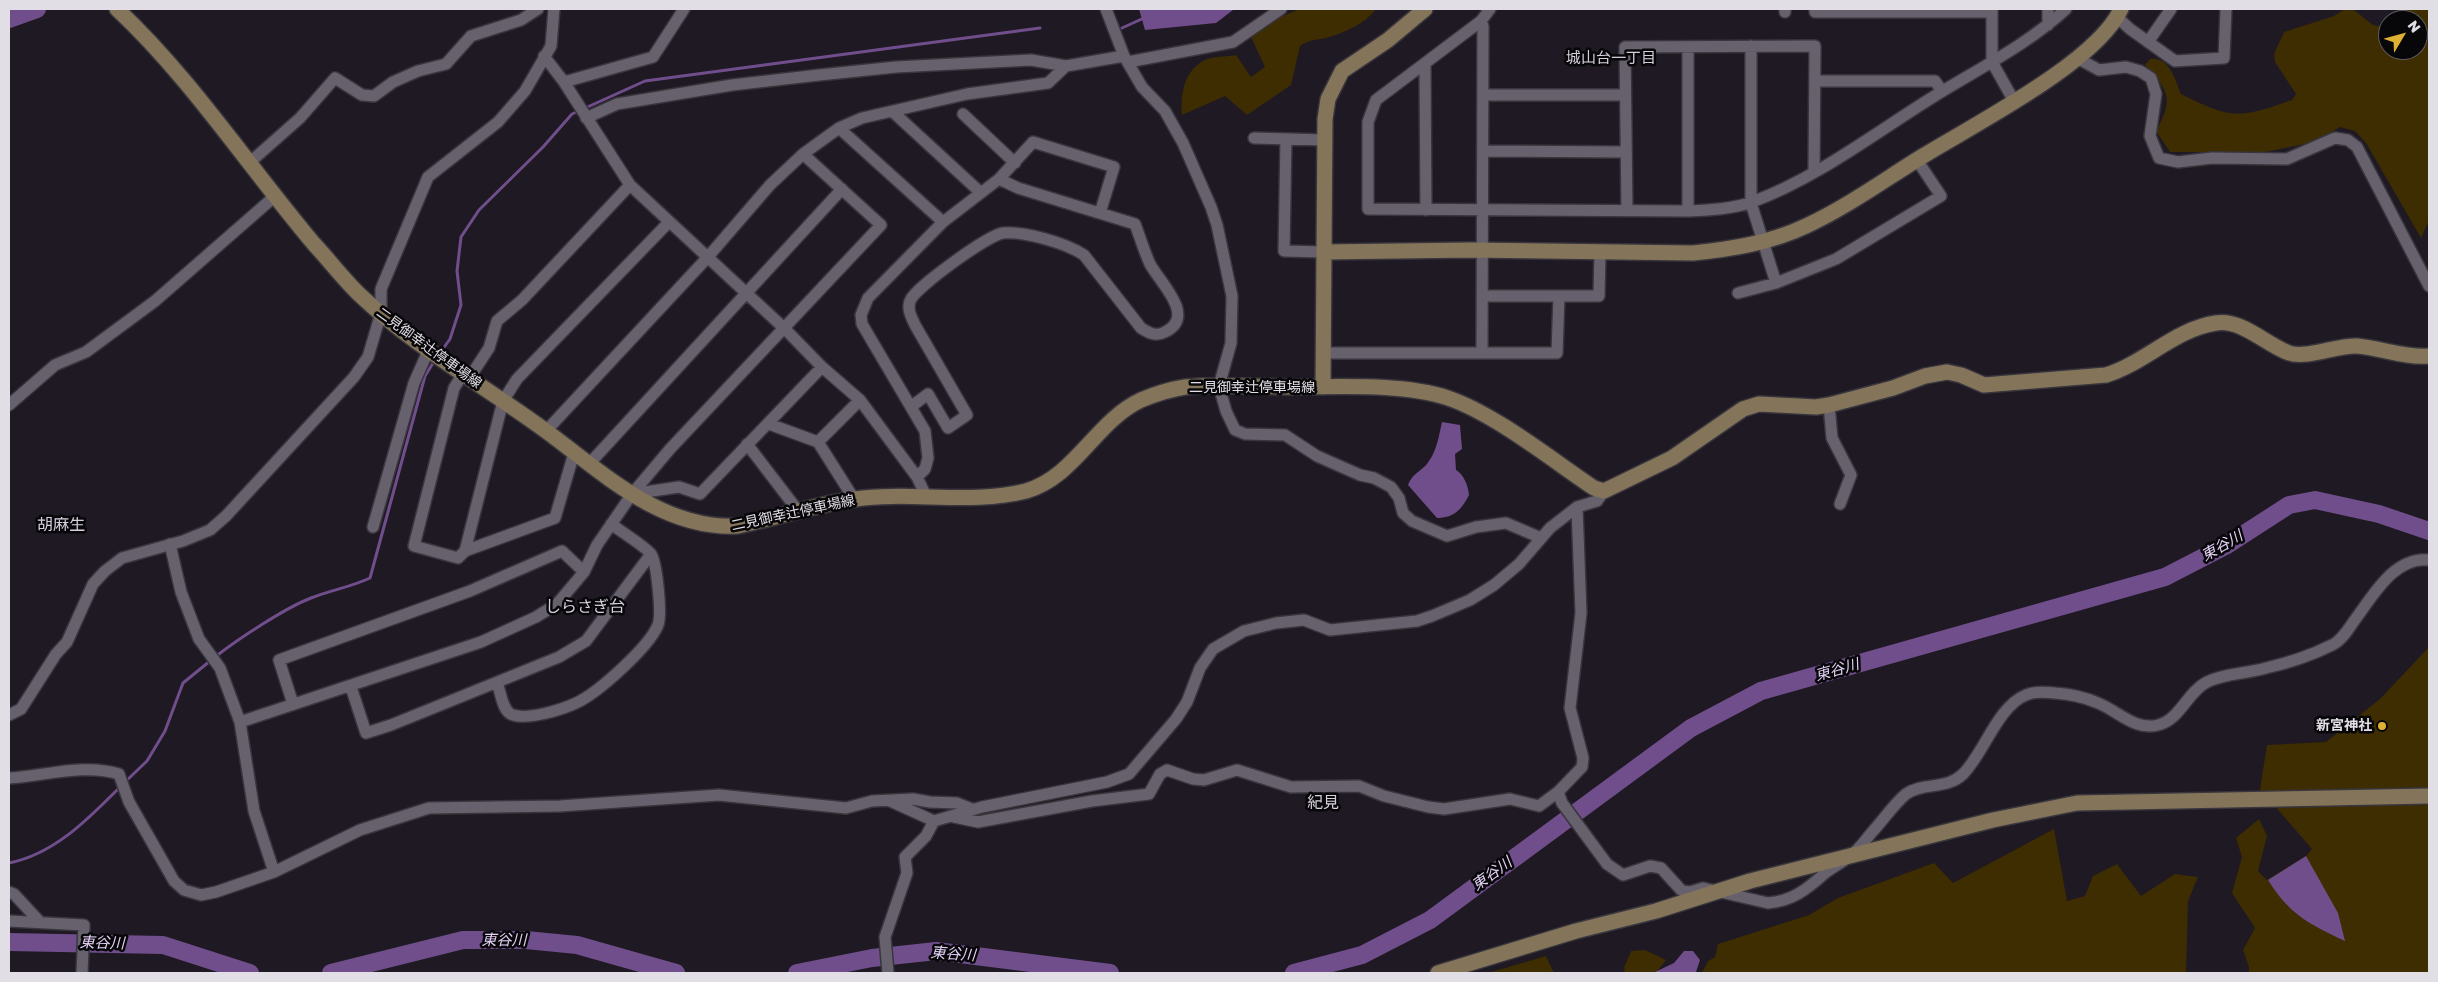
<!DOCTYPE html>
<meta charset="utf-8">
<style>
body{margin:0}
#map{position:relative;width:2438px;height:982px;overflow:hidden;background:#1e1923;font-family:"Golos Text",sans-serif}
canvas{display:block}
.frame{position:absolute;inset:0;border:10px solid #e2dee5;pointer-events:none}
.north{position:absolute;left:2378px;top:10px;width:50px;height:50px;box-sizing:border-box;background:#070609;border:1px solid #5f5c61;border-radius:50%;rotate:53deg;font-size:14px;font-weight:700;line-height:20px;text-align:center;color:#e2dee5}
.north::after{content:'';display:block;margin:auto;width:18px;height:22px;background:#deb133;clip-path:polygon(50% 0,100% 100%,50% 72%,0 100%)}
</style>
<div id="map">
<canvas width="2438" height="982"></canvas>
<div class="frame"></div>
<div class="north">N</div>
</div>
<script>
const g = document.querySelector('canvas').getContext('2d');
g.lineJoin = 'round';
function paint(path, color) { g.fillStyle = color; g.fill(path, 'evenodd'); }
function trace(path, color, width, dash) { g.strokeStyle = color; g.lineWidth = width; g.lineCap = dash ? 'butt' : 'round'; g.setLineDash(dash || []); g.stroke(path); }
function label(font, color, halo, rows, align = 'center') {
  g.font = font + ' "Golos Text","Noto Sans JP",sans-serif'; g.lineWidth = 5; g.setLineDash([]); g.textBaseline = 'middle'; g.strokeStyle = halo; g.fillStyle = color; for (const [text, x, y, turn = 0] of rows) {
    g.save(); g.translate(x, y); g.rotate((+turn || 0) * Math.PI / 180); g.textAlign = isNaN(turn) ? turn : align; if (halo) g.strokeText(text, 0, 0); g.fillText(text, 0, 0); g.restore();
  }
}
paint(new Path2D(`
 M1300,9H1376C1365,24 1344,33 1326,38C1316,40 1308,40 1300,46L1291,85L1247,115L1225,96L1182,115C1180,95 1184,70 1205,60C1213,56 1226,57 1236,55L1251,77L1265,67L1251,37L1278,18Z
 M2345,9L2354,10L2373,25L2388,28V50H2418V20H2402L2398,9H2429V220L2421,238L2366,143L2355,131L2340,127L2315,142L2265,152H2170L2156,131C2174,99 2169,91 2145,65L2150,59C2169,56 2175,79 2181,94C2231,119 2239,119 2292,100L2296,94L2275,62L2274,54L2284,32L2334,16Z
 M2429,647V973H2249V967L2243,950L2255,928L2232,893L2242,857L2236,838L2259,819L2267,836L2258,871L2267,880L2306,856L2312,849L2260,789L2267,745L2326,742L2381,698Z
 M2054,829L2067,901L2085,896L2093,876L2117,864L2141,896L2175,874L2198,877L2188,901L2186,973H1702L1708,961L1715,957L1718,944L1809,915L1838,898L1934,863L1953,883Z
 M1645,950L1666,960L1656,973H1625L1624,968L1631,951Z
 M1546,956L1554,973H1488Z`), '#3d2d00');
paint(new Path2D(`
 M1139,9H1250L1233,10L1216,23L1145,30Z
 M1442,422L1460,425L1462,449L1455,454L1456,470C1464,475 1468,485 1469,495C1462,509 1454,518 1437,518L1408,485C1412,473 1423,471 1429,461C1437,450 1439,435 1442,422Z
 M2306,856L2338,913L2345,941C2309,924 2290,915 2268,880Z
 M1684,951H1693L1700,960L1696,972H1655L1674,963Z`), '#704e8b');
trace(new Path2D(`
 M1122,28L1144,18
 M440,353L450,339L461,305L457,271L461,237L479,210L543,147L572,114L645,81L1040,28
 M215,657C238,639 285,608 311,598C331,590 351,587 370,578L425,376L435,360
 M125,782L147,761L165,731L183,683L210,661
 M9,863C55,854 89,818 121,786`), '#704e8b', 3);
trace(new Path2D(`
 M9,19L37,9
 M9,942L163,945L250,973
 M331,973L463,940H526L577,945L676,973
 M797,973L872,958L936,951L1110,973
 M1294,973L1362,955L1430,920L1691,728L1761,691L2165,577L2227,545L2289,505L2315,500L2379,514L2429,531`), '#704e8b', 18);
const street = new Path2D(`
 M1106,9L1124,56L1142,87L1165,111L1183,143L1211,207L1217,225L1232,296L1231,343L1219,386L1226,411L1235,430L1245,434L1285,435L1317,456L1360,475L1374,478L1391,487L1399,498L1403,513L1412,521L1447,536L1476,527L1506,523L1541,538
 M1490,9L1481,21L1376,100L1368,122V209L1688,211C1709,210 1732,209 1752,202C1817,178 1875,133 1933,97C1978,69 2027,45 2066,9
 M1785,9V12
 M1815,9V12H1992
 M1992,9V62L2014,101
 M2117,17L2130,29L2175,61L2224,58L2226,9
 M2048,25V9
 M2148,42L2171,9
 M1751,46V203L1776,283
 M1688,47V211
 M544,56L564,82L630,185L785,329L822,367L860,400L917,477L926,496
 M2077,58L2099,70L2126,67L2140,71L2151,78L2156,94L2150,136L2159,158L2178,162L2212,158L2287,159L2335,138L2348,140L2357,147L2429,286
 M1128,62L1233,42L1281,9
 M1425,65L1426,210
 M1815,81H1935L1942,91
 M564,82L653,57L684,9
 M1483,95H1625
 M893,112L980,192
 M963,114L1015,163
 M586,118L617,104L732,85L819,75L896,67L1031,60L1066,66L1124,56
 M839,128L943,222
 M1254,138L1325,140
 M1286,139L1284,251L1324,252
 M1483,151L1626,152
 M803,154L839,128L862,118L967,94L1048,83L1066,66
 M248,164L300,118L335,78L362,95L374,96L393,82L418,71L446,64L471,36L521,20L538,9
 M1627,211L1625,47L1815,46L1814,172
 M1738,293L1776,283L1836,259L1941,196L1917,160
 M1482,296H1599L1600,253
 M1323,353H1557L1559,296
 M1482,353L1483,26
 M463,374L454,388L414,546L458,558L465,551
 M470,377L489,348L497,321L522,300L630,185
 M9,405L55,365L86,352L155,301L274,197
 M1829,405L1832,438L1851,475L1840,504
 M912,406L928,394L948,428L967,415L915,325C911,316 906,308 911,299C918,286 988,235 1003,233C1024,231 1066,243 1084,255L1141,328C1149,333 1156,337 1165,332C1197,316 1160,283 1150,264C1144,251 1140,237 1135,224L1018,188L999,179
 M769,424L818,442L854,499
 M818,442L860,400
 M747,444L799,512
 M574,453L555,518L465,551L503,401L517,379L669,222
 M590,463L842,189
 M917,477L925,469L928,458L925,431L862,324L861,315L868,298L943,222L999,179L1033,142L1114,167L1100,213
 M632,494L679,487L700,494L822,367
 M373,527L414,383L429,349
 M170,544L181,592L199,639L220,668L240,722L254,811L274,872
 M497,683C501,692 502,712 513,715C528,720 561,710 576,703C598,693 649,647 658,625C662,615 657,563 651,554C646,547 619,530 611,524
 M351,687L366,733L391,725L559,657L586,641L651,554
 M293,704L279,660L470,591L562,551L584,572
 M9,715L21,709L56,654L67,642L93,584L105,571L122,558L183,541L210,530L226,516L354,377L368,357L381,313V289L428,177L498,122L525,91L551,46L554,9
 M240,722L481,642L536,617L557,604L584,572L597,545L632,494L670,449L881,225L803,154L770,185L707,258L546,431
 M9,778C44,776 85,763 119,774L129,802L174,881L184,890L201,895L216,892L274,872L360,830L429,808L560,806L719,795L846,808L872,801L913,799L930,802L957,803L972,809
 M1558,792L1562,803L1607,864L1623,875L1650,866L1661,868L1681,890L1690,892L1703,888L1768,903C1792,901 1806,890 1824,874C1833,867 1843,862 1851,855C1860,849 1866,839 1873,831C1884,819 1894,804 1906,794C1923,782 1947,790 1963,774C1984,753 1998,706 2026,695C2034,691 2046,692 2055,693C2070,694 2084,697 2098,703C2118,711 2135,731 2158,725C2180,720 2187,692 2207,682C2225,673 2246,674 2266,668C2288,663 2312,655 2332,645C2341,641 2348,630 2354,621C2373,596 2394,556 2429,560
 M890,801L934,821
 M954,817L978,822L1092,801L1149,794L1160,774L1167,770L1193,779L1204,780L1237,770L1291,787L1359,786L1384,796L1428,807L1444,809L1510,799L1539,806L1558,792L1582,767L1583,758L1570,708L1581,613L1577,507
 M9,892L14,894L39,921
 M9,921L84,925L82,973
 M888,973L885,937L907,873L905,857L926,836L934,821L982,807L1107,782L1129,774L1176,719L1187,702L1200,668L1213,649L1244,631L1276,623L1304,620L1330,630L1417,621L1432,616L1470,600L1494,585L1519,564L1550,528L1577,507L1597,501L1604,491`);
const secondary = new Path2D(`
 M117,9C190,77 249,167 314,244C330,261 344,280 361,296C416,348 485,386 546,431C603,473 662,530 738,526C776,518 817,504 855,499C911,491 971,505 1026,491C1075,477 1096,421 1141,400C1153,395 1172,389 1185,387C1220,384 1257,387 1292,387C1339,387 1404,383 1448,398C1495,414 1552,460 1594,488L1604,491L1672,458L1743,409L1759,404L1816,407L1829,405L1893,388L1925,376L1947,372L1961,375L1984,385L2106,375C2145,363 2175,329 2216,323C2242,319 2265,344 2289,353C2307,359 2337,345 2357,346C2381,348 2405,358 2429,356
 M1324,252L1471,250L1693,253C1732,249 1770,243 1806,226C1847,207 1884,180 1923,156C1975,124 2097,62 2121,9
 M1323,387L1325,119L1328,99L1342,71L1388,40L1425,9
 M1438,973L1576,931L1656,911L1750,881L1993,820L2077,803L2429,796`);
trace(street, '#38353c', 14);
trace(secondary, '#38353c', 18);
trace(street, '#67616d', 11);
trace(secondary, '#847459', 15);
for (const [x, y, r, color] of [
 [2382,726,5,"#deb133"]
]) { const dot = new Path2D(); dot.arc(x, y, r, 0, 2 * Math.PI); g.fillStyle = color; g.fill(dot); trace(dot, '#070609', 2); }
label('14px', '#e2dee5', '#070609', [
 ["二見御幸辻停車場線",429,348,36],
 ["二見御幸辻停車場線",1252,388],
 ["二見御幸辻停車場線",793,513,-12]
]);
label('bold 14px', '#e2dee5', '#070609', [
 ["新宮神社",2372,726]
], 'right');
label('15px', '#d7d0dd', '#070609', [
 ["城山台一丁目",1611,58]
]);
label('italic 15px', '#e3d1f5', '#070609', [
 ["東谷川",2222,546,-30],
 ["東谷川",1837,670,-16],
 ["東谷川",1492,874,-36],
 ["東谷川",504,940],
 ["東谷川",102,943,1],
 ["東谷川",953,954,4]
]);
label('16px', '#d7d0dd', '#070609', [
 ["胡麻生",61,525],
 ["しらさぎ台",585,607],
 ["紀見",1323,803]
]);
</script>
